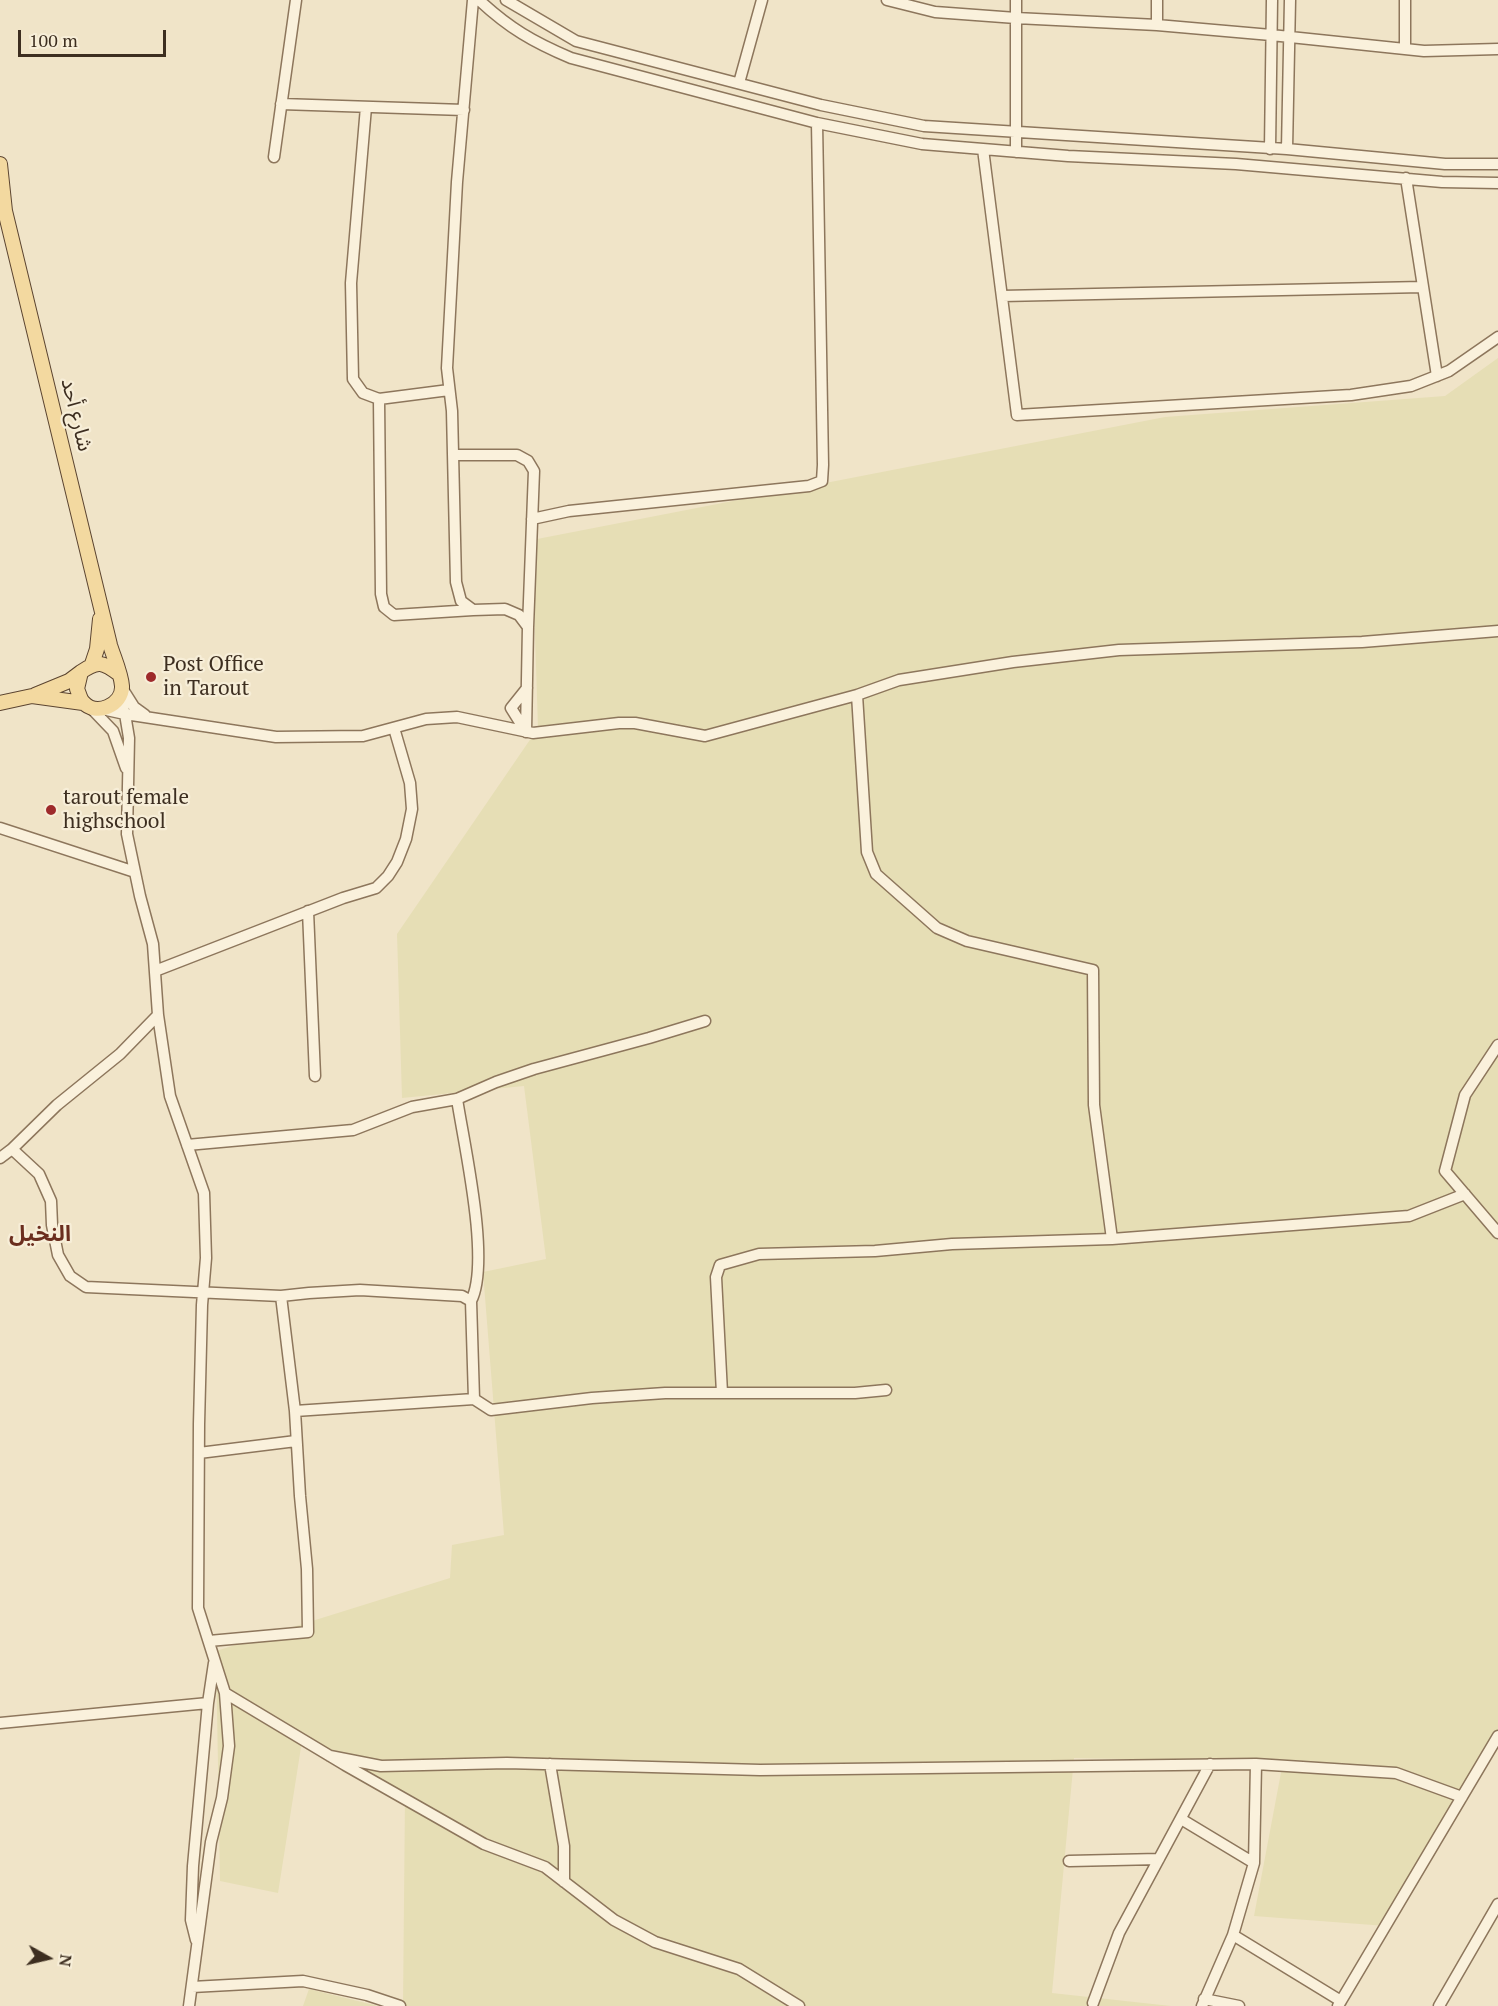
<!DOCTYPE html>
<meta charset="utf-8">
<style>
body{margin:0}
#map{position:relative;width:1498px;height:2006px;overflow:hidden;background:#f0e4c8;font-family:"PT Serif",serif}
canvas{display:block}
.north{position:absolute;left:18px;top:1928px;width:60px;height:60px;-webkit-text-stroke:4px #f7eed8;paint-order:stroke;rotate:98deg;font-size:16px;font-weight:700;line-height:24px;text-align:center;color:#3d2e20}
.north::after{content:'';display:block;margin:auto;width:21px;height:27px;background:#3d2e20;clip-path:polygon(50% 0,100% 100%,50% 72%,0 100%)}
.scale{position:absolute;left:18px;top:30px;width:148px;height:27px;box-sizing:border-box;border:3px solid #3d2e20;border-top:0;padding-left:8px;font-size:18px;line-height:21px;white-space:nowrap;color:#3d2e20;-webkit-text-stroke:4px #f7eed8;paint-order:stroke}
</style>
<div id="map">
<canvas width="1498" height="2006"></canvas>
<div class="north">N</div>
<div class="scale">100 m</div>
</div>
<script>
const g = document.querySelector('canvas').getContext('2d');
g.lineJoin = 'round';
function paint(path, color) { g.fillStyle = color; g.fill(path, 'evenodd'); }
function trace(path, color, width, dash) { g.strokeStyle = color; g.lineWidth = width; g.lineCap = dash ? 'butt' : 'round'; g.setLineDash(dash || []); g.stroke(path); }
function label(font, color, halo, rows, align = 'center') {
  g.font = font + ' "PT Serif","Noto Sans Arabic",serif'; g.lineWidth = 4.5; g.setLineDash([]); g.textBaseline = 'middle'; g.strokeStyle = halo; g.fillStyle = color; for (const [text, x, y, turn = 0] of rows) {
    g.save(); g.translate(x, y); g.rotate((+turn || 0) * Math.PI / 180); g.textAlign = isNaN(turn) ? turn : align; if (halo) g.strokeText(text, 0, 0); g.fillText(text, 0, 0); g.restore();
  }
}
paint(new Path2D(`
 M1498,358V1737L1386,1926L1254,1916L1283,1762L1074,1758L1052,1993L1171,2006H403L405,1796L302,1741L278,1893L220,1881L216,1651L450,1578L452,1545L504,1535L483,1272L546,1259L524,1086L402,1098L397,934L538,728L532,540L1165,417L1445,396Z
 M309,1989L378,2006H303Z`), '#e6deb5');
const minor = new Path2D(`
 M473,0L457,182L447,368L452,411L456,582L461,601L473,610L505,609L519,615L528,627L526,732
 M479,0C509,28 533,42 571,58L817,123L922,144L1068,156L1236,164L1442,182L1498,183
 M506,0L576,41L821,105L924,126L1287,149L1445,164H1498
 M887,0L935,12L1016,18L1157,25V0
 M1157,25L1271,35L1424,51L1498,49
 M1405,49V0
 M739,83L762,0
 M281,104L464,110
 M366,107L351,283L353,379L363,393L379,399L449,390
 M983,149L1017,415L1351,395L1411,386L1449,371L1498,337
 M1270,149L1272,0
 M1287,149L1290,0
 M1016,152V0
 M274,157L296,0
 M1406,178L1437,376
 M1002,296L1422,287
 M379,399L381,594L384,607L394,615L473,610
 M453,455H517L528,461L534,471L528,627
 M532,519L569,511L809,486L822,481L823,465L817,123
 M122,688L134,707L145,715
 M857,695L867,852L876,874L937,928L967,941L1093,970L1094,1105L1112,1239L1409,1216L1465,1194
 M120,696L125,714L129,738L127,834L140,896L153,944L158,1015L170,1096L204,1193L206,1258L202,1305L199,1424L198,1608L225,1693L229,1746L222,1798L211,1842L189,2006
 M90,707L113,731L126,768
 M102,709L125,714L276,737L363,736L426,719L457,717L533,733L619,723H635L705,736L857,695L899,680L1013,662L1119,650L1362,642L1498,631
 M526,732L511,708L527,688
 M0,828L135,872
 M308,911L315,1076
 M155,971L343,898L376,888L388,876L397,862L406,839L412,809L410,783L394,728
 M1498,1045L1465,1095L1445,1171L1498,1233
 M457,1099C464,1145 491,1262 471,1301
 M187,1145L353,1130L412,1107L457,1099L496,1082L534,1069L649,1038L705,1021
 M12,1149L39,1174L51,1201L52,1225L58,1255L70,1276L86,1287L281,1296L309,1293L360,1290L462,1296L471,1301L474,1399L295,1411L300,1496L307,1569L308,1632L209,1641
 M0,1158L12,1149L57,1105L120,1054L158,1015
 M281,1296L295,1411
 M722,1393L716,1277L720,1265L759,1254L875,1251L952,1244L1112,1239
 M474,1399L491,1410L592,1398L665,1393H855L886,1390
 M199,1453L296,1441
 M225,1693L345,1765L484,1844L545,1867L614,1920L655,1942L739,1969L799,2006
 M0,1723L208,1703L214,1663
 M330,1756L381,1766L507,1763L760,1770L1256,1764
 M550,1764L564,1846V1882
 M1181,1819L1254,1863
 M1069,1861L1159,1859
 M196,1940L191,1920L193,1866L208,1703
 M192,1987L303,1981L367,1995L400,2006
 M1204,1999L1239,2006
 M1341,2001L1233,1935L1254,1863L1256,1764L1396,1773L1462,1797
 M1093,2003L1119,1933L1210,1764
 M1202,2006L1233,1935
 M1338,2006L1498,1736
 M1439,2006L1498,1904`);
const major = new Path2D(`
 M0,164L5,211L110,645C114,658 121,673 122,686C123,705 96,717 83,702C80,699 79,693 77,689L81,672C98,660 103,662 119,674
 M92,664L97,649L100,619
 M35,695L69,681L81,672
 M0,703L32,696L83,703`);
trace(minor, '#8d765c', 13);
trace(major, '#5b4430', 16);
trace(minor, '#faf1dc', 10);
trace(major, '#f3d9a0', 14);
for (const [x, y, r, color] of [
 [151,677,6,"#9e2a2b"],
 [51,810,6,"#9e2a2b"]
]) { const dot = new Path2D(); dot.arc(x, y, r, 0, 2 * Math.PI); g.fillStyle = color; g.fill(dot); trace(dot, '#f7eed8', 2); }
label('21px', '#3d2e20', '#f7eed8', [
 ["شارع أحد",76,415,76]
]);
label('21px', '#3d2e20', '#f7eed8', [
 ["Post Office",163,665],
 ["in Tarout",163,689],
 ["tarout female",63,798],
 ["highschool",63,822]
], 'left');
label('bold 22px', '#6b2e1e', '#f7eed8', [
 ["النخيل",40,1235]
]);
</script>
